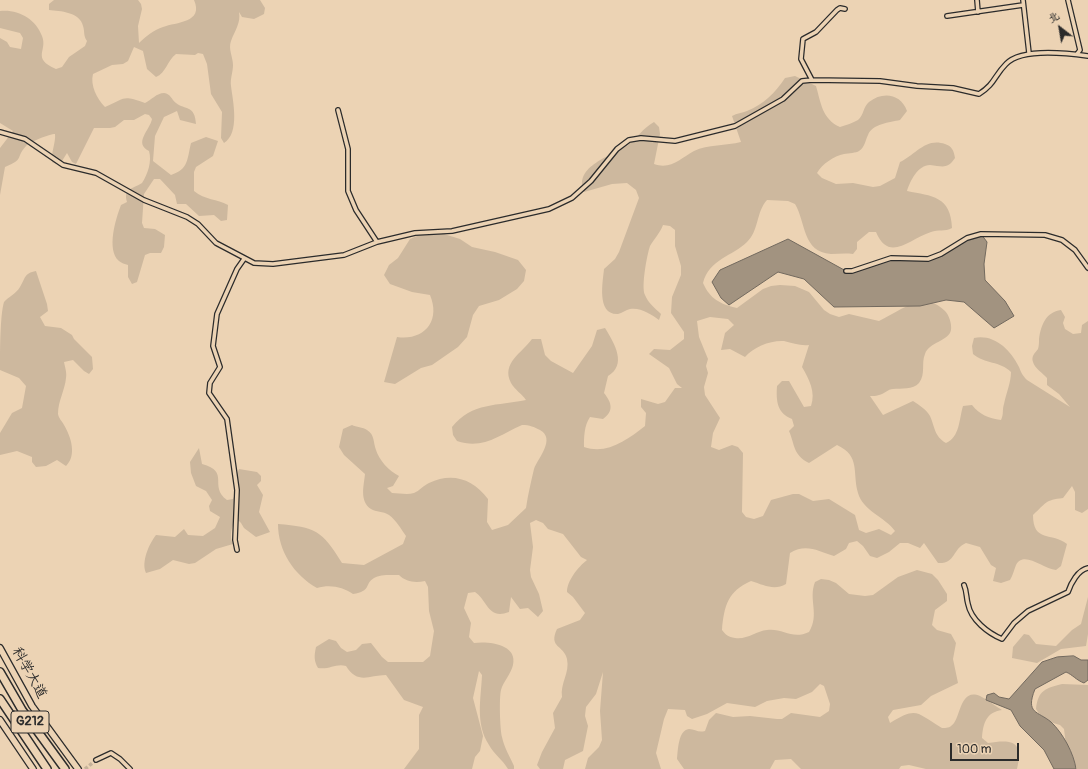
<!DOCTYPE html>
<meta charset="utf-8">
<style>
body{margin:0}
#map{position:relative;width:1088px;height:769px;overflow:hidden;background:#ecd3b4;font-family:Pangolin,"LXGW WenKai TC",sans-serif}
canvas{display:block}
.north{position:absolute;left:1040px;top:8px;width:40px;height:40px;-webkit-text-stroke:3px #ecd3b4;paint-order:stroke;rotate:329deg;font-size:11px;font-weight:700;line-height:16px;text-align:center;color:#2b2b2b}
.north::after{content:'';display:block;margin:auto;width:14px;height:18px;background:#2b2b2b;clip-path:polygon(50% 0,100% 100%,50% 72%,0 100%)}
.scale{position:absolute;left:950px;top:743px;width:69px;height:18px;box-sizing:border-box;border:2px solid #2b2b2b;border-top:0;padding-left:5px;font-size:12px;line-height:14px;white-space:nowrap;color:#2b2b2b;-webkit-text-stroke:3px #ecd3b4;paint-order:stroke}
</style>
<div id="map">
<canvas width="1088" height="769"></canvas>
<div class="north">北</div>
<div class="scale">100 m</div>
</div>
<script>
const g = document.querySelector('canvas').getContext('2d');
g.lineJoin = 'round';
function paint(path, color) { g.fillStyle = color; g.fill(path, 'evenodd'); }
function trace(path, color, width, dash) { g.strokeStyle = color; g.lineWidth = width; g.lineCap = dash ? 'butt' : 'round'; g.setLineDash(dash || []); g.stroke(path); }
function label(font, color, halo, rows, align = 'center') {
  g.font = font + ' Pangolin,"LXGW WenKai TC",sans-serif'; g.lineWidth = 4; g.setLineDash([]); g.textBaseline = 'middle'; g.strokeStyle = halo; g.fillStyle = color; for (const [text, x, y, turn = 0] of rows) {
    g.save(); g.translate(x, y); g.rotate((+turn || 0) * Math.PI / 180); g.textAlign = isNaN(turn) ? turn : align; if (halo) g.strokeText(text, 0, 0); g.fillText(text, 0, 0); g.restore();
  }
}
paint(new Path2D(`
 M54,0H138L141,4L142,9L138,26L139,43C146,36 154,30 163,27C176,22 204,23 194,0H260L265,8L264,14L254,19L242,17L239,12C241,23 235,30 231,41C228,49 233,57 233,65C233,72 230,79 231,86C233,102 240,133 224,143L221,138L222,112L211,94L207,64L203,54L198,53L195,55L176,54C167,61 166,73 156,77L147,69L143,51L134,47L128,61L123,64L112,65L93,74C90,85 97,99 105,107C127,98 121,95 145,103C151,100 157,93 164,93C171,94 171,99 176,103C185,110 195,105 196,124L180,120L177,111L164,117L155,136L153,161L171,175C189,169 187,159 191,143L206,137L218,141L213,156L196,167L194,172V191C205,200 217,199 228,205L227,220L221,221L214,215L199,216L186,204H177L175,195L160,179H154L144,194L142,223L144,228L155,229L165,235L164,247L161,253H150L145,255L137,282L132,284L128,277V265C125,264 121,263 119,261C106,250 116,218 121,205L127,202C123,188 133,189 142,183C148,174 152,161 149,151C133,143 150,130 152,119L149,115L145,114L134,120H124L115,127L110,128H94L76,164L72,162L67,153L62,161L56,164L52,162C51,152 56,142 55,134C50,134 29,142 26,146C15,158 25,159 5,167L0,195V148L13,131L0,123V38L7,42L10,47L21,49L23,38L20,33L0,28V11C18,9 36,19 42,36C48,51 31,58 56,69L62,67L69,57L85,46L87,41C83,35 85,32 83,26C80,12 60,11 49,10V4Z
 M795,76L816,86C821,103 822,119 840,127C846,125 853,123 858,120C864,115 863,107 869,102C883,91 901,94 907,111L900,120C890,122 872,124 868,135C865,141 865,147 859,151C856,153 849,153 844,154C834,156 822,164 817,173L822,178L836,184L853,183L873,187L880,186L895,178L900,162C915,155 926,137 945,144C952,146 954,151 955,158C947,170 942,166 930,165C918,165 910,181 907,191C932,196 951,196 952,228C945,232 938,229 931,232C909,239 889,263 876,232H869L857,242V249L853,254C845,253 838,254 831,254C802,252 806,222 795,204L788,201L767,200C756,212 759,231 747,242C733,256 709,259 703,283C710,299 720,304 737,308L763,289L771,286L780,285L795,286L809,292L824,310L830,314L839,317L849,314L879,321C899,312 923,289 945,311C949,315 952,324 951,330C949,341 929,342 925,354C921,363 926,374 919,383C913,390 901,388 893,389C888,389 884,394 879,395C877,396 873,396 870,396L883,415L913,401C919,405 926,409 930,416C935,427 934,436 946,443C960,437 959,419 963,406L972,405C980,415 988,418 1001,420C1004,414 1002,410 1004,404C1006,393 1011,383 1011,372C1000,361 985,364 973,354L972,346L974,338C994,334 1010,349 1019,367C1021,372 1022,375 1027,380L1070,407L1059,394L1047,385V378C1043,373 1035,369 1033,362C1031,356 1035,353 1038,349C1039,346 1039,342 1039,339C1041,325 1046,312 1061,310L1065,317L1063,323L1065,329L1073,334L1081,333L1082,325L1088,321V509L1082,513L1075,510V492L1072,486L1063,498C1045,500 1046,503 1033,515C1033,543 1052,532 1067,544L1061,566L1056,570C1043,569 1024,550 1016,565C1014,570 1013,575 1010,580L1001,583L993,581L996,568L991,565L980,547L966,543C952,549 956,564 938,563L924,543L920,548L908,543H900L889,552L877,558L870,556L863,546L857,541L849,543L846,549L834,556C818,551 806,543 790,553L786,584C774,591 764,585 751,581C728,591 724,606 722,630C726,635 728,637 735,638C747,640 756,631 767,630C783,628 792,640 809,632C820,614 808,600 815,582L821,579L829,580L836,583L849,594L865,596L873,595L898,577L917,570L932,574L938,580L947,594V601L935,610L932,625L937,630L951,634L956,643L953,659L958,683L931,696L921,705L893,710L888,717L890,723C918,706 916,713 942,728C944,728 949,728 951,726C961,720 959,687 980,696C988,700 995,706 1002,710C986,712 983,724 982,738L988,743C1012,739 1024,741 1017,769H926L909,765L901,766L899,769H801L791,759L775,760L770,769H684L677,759C678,751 678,730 689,729C695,729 698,733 705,731L709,720L716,713L733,717L750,716L777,719H782L791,713L820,717L829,711L830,704L824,686L820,684L812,692L796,699L784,698L767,701L755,707L727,703L707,714L692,719L687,716L685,710L668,709L664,719L656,753L661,769H585L588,758L599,747L602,740L600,711L603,672L596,694L586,707L585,716L588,726L583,751L565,760L563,769H540L537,765L542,752L555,728L553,713L562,697C560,683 570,673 567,659C564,645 548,648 557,629L580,620L585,613L573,597L567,592C567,581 578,567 587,560L581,557L563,534L548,529L543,523L536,520L530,523L533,547L530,570L531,577L539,594L543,611L538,617L528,608L520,609L511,597L509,612C488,620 488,601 475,592L468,593L464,608L471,623L469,637L474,643C488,641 518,644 513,665C511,674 503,682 501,690C499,698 500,729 502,737C504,747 510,757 514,766V769H508C502,759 494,754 489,745C475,723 481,699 482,675L479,671L473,698L483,736L480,751L475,757L472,769H404L419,749V715L423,707L404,700L386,675C369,675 358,685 346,666C336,663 329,670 318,668C314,661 314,656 316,647L329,639L336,641L341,648L347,652L356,650L362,644L371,643L382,657L388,662H423L430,656L434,631L429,611L428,587L425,581C415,583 406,582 399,575C392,575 380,574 374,578C364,584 372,591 353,594C343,587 330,584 317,588C294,575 278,551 278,524C315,527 322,530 342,563L364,565L403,544L406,536C401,529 396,520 389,515C383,511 376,512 371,509C359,501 364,485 365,474L344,455L339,447L343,429L352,425C356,427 363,427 367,430C375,435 373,442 376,450C379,460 389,471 399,476L393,486L387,488L392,493C399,493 407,495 414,493C419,491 424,485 429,483C452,472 473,479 488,499L487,522L492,530L508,525L526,508C528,494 531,482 534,469C538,458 556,439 540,430C534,427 530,425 522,425C499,435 483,450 457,441L453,435L452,427C472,402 498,406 526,400C522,394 515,390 511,383C501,363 522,353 532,339H541L545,355L551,361L573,373L592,346L597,330L605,328C615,344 627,365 608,376L604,393C612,403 614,411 603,419L590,417C584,426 584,437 584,447C607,455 627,440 645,426L646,413L641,407V399L658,404L665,402L675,388H682L677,384L669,368L649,354L654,349L670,350L684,339V332L671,313L672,297L681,275V266L675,246V230L670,226L663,225C660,233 654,239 650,246C647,255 641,287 645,295C648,303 655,308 661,314L659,320C651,314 640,307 630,309C626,310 622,313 618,314C596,315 603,281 604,269L615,259L619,252L639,198L636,190L627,183L612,184L584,192C573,166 612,156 628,145C637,138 643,128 654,122L659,127L660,134L654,164C671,170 681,158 694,151C708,144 726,146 741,142L732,116C737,113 742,113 747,111C764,104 775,93 785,78ZM710,317L728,319L734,325L725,333L721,350L730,349L745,357C753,347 771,340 784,341C793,343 800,346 809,345L802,367C809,379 816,392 811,406L804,407L789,381H782L777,386C776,401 777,413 792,419L794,426L789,431C795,445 793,455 809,463L837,445C861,456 852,473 858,493C863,511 885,517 895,531L891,535L879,529L866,533L859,530L855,515L829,499L813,501L799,494H793L771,500L763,516L754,519L746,517L742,512L743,453L738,447L732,445L719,450L711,447L713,433L720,418L705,395L704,387L708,373L706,366L708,359L699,337L697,321Z
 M431,230L460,239L472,247L495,252L518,260L526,270L524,281L517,289L499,300L479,306L473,315L467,337L458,347L432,365L421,368L395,384L384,382L397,337C424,341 441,321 430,295L412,292L390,284L384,275L389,265L398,258L410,239Z
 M36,271L47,304L48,311L40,317L45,326L61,328L72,335L74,339L92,357L93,369L89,374L84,371L73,360L64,362C65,367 67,373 66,378C65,390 58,401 58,414C59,419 62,421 64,425C71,437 77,455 66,466L57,460L46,466L36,467L32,462V457L17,451L0,455V433L12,413L22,408L26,386L19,378L0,370C0,354 0,315 4,302C8,297 16,294 20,287C25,279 24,273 36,271Z
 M199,448L202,464C231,472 208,486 227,500L233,499C239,489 233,481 239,469L257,472L261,476V481L257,485L263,495L259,512L270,532L256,537L244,528L241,523L237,519C231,525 229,537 233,544L216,549L195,563L189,564L173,560L160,569L146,573C141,562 149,544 156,535L175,537L184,529L188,535L203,536L215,528L220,517L210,511L209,506L212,500L206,491L196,486L191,473L190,462Z
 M1088,597V634L1086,646L1061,649L1037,663L1012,658L1013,647L1024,634L1029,635L1036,644L1056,646L1072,630L1081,624Z
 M1062,684L1088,685V769H1077L1066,745L1064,729L1060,725L1043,720L1036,709C1038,690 1046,688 1062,684Z`), '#cdb89e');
const water = new Path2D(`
 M981,234L987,242L984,264L985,280L1005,301L1014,316L994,328L964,302L946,300L920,306L834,307L804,279L778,272L729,305L721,298L712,282L720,270L788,239L846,271H852L891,258L928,259L941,254L954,245Z
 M1074,656L1081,660H1088V680L1084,683C1076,680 1073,675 1066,672L1035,689C1025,714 1038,711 1051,722C1063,733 1074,754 1076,769H1054L1044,750L1020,726L1011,710L986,700L987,695L994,693L999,697L1009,699L1042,662L1057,657Z`);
paint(water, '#a29380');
trace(water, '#72695e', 1);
trace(new Path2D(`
 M85,769L96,760`), '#c5b199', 3.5, [3.5, 2]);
const street = new Path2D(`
 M977,0L978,12
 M1023,0L1029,53
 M1068,0L1080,50L1077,54
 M947,16L1023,5
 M812,80L801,59L803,39L816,32L837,10L840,8L845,9
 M338,110L348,149V191L356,210L377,242L415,233L452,231L549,209L572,198L591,181L617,149L629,140L641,138L675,141L735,126L783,99L802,81L812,80L880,81L917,86L953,88L979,94C995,84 994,76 1006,64C1021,48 1067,53 1088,56
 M0,132L25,139L63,165L96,173L144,200L187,217L198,224L216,243L254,263L273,264L344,255L377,242
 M846,271H852L891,258L928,259L941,254L967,238L981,234L1045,235L1062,240L1075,250L1088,268
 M237,550L235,540L237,490L227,419L209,393L210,383L220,367L213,346L217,314L237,269L244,259
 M964,585C967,592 966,597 968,604C971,620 988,633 1002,639L1014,623L1028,611L1068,592C1071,583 1078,570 1088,568
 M96,760L111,753L120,759L130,769`);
const secondary = new Path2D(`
 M0,648L32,706L78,769
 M0,720L33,769`);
const highway = new Path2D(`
 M0,672L22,710L65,769
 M0,699L47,769`);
trace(street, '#2b2b2b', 6);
trace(secondary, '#2b2b2b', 8);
trace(highway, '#2b2b2b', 10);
trace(street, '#ecd3b4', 3.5);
trace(secondary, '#ecd3b4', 5.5);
trace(highway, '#ecd3b4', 7);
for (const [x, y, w] of [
 [30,722,38]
]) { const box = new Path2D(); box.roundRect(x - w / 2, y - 11, w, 22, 3); g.fillStyle = '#ecd3b4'; g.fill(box); trace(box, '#2b2b2b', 1); }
label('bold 13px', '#2b2b2b', null, [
 ["G212",30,722]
]);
label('14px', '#2b2b2b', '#ecd3b4', [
 ["科学大道",29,673,61]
]);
</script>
